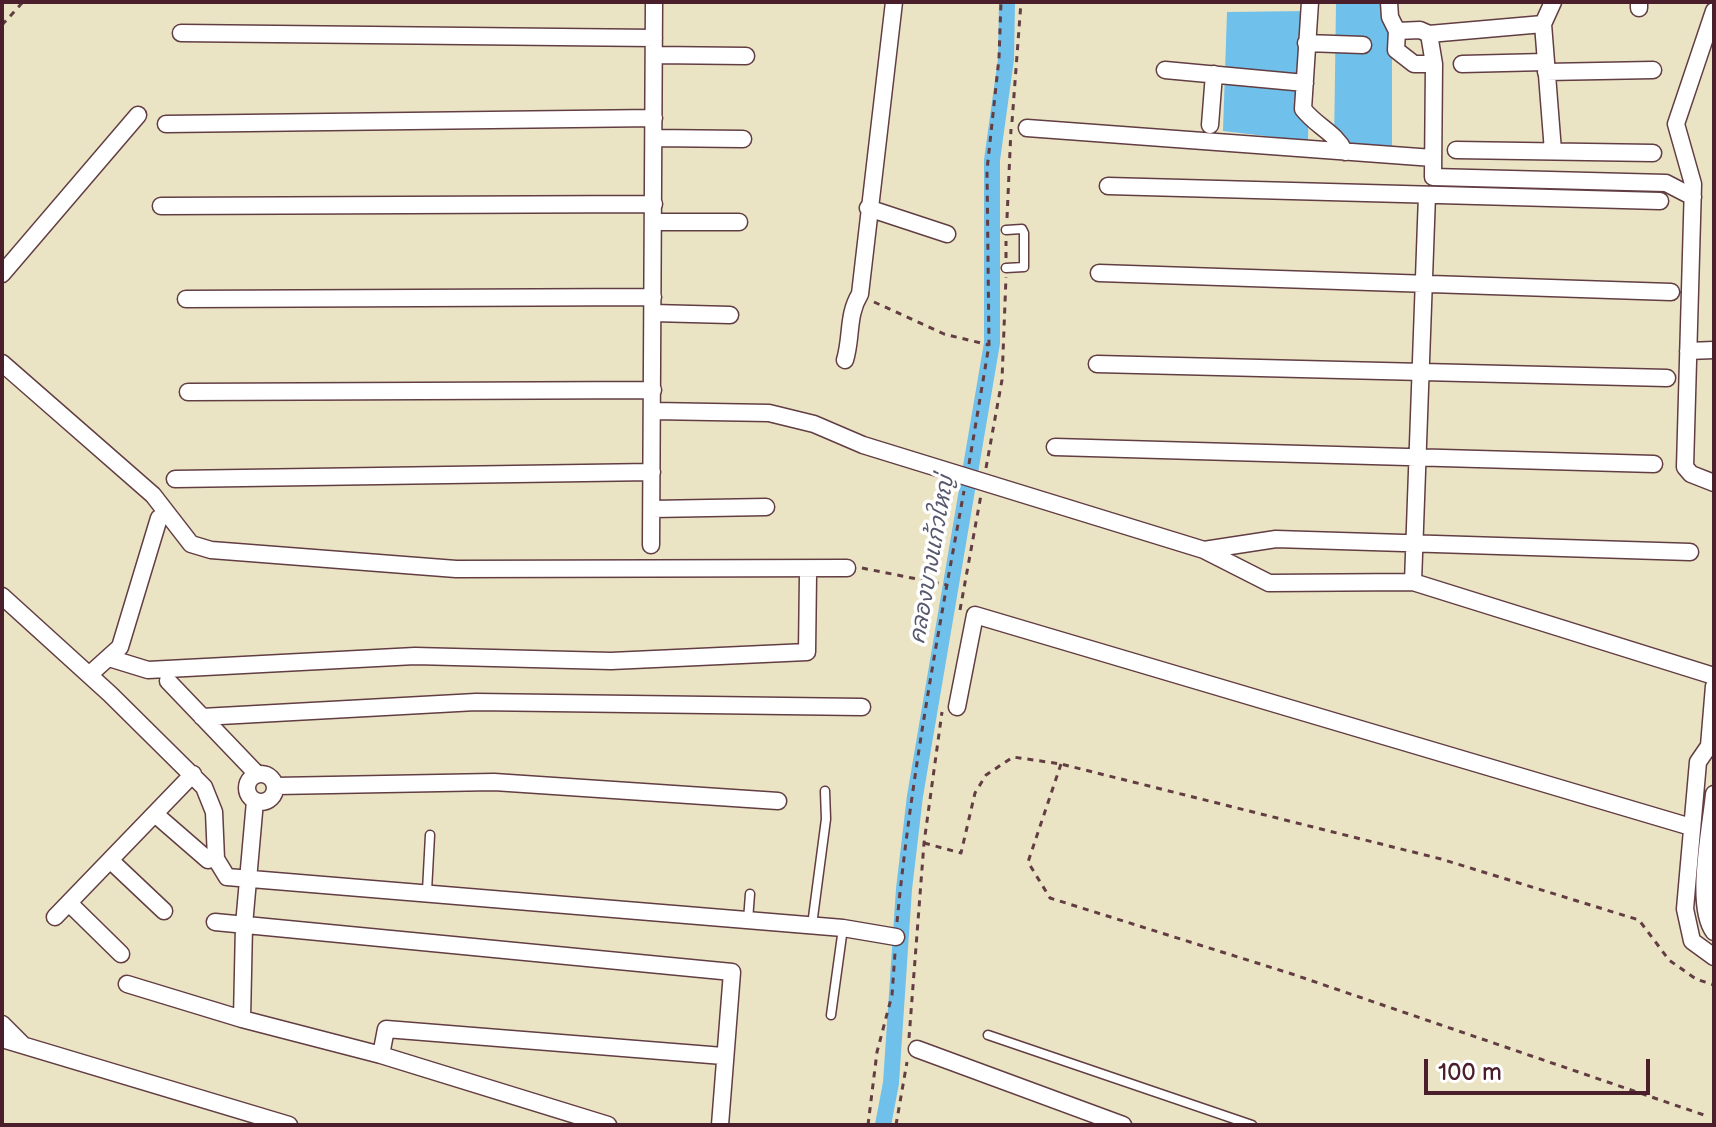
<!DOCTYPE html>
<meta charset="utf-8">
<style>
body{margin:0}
#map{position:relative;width:1716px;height:1127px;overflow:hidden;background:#eae4c5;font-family:"Balsamiq Sans",sans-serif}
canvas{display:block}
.frame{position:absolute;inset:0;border:4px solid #4a1f2b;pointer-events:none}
.scale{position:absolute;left:1424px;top:1059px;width:226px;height:36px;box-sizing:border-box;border:4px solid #4a1f2b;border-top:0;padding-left:10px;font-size:24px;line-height:28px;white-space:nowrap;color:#4a1f2b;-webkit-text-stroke:6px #fff;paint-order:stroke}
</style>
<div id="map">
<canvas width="1716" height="1127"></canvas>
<div class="frame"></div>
<div class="scale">100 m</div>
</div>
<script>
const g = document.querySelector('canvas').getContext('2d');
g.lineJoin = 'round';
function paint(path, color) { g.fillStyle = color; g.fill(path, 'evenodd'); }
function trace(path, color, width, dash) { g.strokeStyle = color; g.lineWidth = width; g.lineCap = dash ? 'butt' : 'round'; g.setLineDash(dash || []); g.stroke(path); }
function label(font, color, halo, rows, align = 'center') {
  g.font = font + ' "Balsamiq Sans","Playpen Sans Thai",sans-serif'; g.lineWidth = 7; g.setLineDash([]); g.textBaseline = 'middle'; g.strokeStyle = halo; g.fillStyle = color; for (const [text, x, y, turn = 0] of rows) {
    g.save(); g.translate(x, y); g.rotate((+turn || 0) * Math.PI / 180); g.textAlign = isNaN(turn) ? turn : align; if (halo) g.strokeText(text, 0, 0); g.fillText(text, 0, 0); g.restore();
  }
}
paint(new Path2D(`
 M1336,2H1392V151L1334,146Z
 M1310,11L1308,141L1223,131L1227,12Z`), '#6fc0eb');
trace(new Path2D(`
 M883,1125L891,1083L904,889L915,796L992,343V160L1006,59L1007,2`), '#6fc0eb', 16);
const service = new Path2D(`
 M1006,268L1024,267V233L1022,229L1006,230
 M427,891L430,835
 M748,920L750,894
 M812,925L826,819L825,791
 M831,1015L843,928
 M988,1035L1252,1125`);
const minor = new Path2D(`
 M1310,2L1303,109C1317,127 1335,132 1345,152
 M1389,2L1390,17L1397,31
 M1639,2V8
 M1714,11L1676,124L1693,184L1685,467L1691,474L1714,483
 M1543,24L1553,151
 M181,33L654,38
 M1429,34L1543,24L1553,2
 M1306,43L1363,45
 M654,55L746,56
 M1434,64H1414L1396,50L1397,31L1420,30L1429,34L1434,64L1433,177L1666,183L1693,197
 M1462,64L1545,62
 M1165,70L1305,83
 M1546,72L1653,70
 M166,124L654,118
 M1210,125L1214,74
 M1027,128L1433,158
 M654,138L743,139
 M1456,150L1653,153
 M1108,186L1660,201
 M1427,195L1413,582L1714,676
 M161,206L654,204
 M868,208L947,234
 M653,222H739
 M1099,273L1671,292
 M2,274L138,115
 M186,299L653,297
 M653,313L730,315
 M1688,351L1714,350
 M845,360C852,337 847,315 860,294L894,2
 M2,363L153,495L191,544L211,550L456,569L847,568
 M1097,364L1667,378
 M188,392L653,390
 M653,411L769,413L814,424L863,445L1204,550L1276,539L1690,552
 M1055,447L1654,464
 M175,479L652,472
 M652,509L766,507
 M651,545L654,2
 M1204,550L1269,583L1413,582
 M2,596L110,694L204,787L214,812L216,859L227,877L843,928L896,937
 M109,658L148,670L415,656L611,661L807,652L808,575
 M89,675L120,647L159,518
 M168,681L257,774
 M1714,686L1709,746L1698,762L1685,909L1692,941L1714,957
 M957,707L975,615L1691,827
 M202,717L476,702L862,707
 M247 788a14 14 0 1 1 28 0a14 14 0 1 1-28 0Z
 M276,786L494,782L778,801
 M1714,794C1711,827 1694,906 1714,932
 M155,814L208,860
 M110,860L164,911
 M69,903L121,954
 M55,917L193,774
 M215,922L732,972L720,1125
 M127,984L242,1019L381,1055L608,1125
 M242,1019L244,925L255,801
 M2,1024L22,1044
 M2,1039L289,1125
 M917,1049L1123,1125
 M381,1055L386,1029L723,1056`);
trace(service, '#623d42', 11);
trace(minor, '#623d42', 19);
trace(new Path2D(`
 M1232,2H1257
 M2,25L23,2
 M1012,122L1021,2
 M1007,218L1011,129
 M1006,258V241
 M874,302L944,334L989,345
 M969,464L989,345L987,170L999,58L1001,2
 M986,468L1002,380L1006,277
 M862,568L947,585
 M960,610L981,495
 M1061,764L1028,862L1050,898L1292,974L1704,1115
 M924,843L961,853L975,793L986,775L1013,757L1061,764L1441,859L1639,920L1669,960L1696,979L1714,985
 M897,922C911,777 938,634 964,491
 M909,1038L924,843L942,712
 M868,1125L877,1052L892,995L895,953
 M896,1125L907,1062`), '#623d42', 3, [6, 6]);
trace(service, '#fff', 8);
trace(minor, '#fff', 16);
label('italic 22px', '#57576e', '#fff', [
 ["คลองบางแก้วใหญ่",933,560,-80]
]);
</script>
